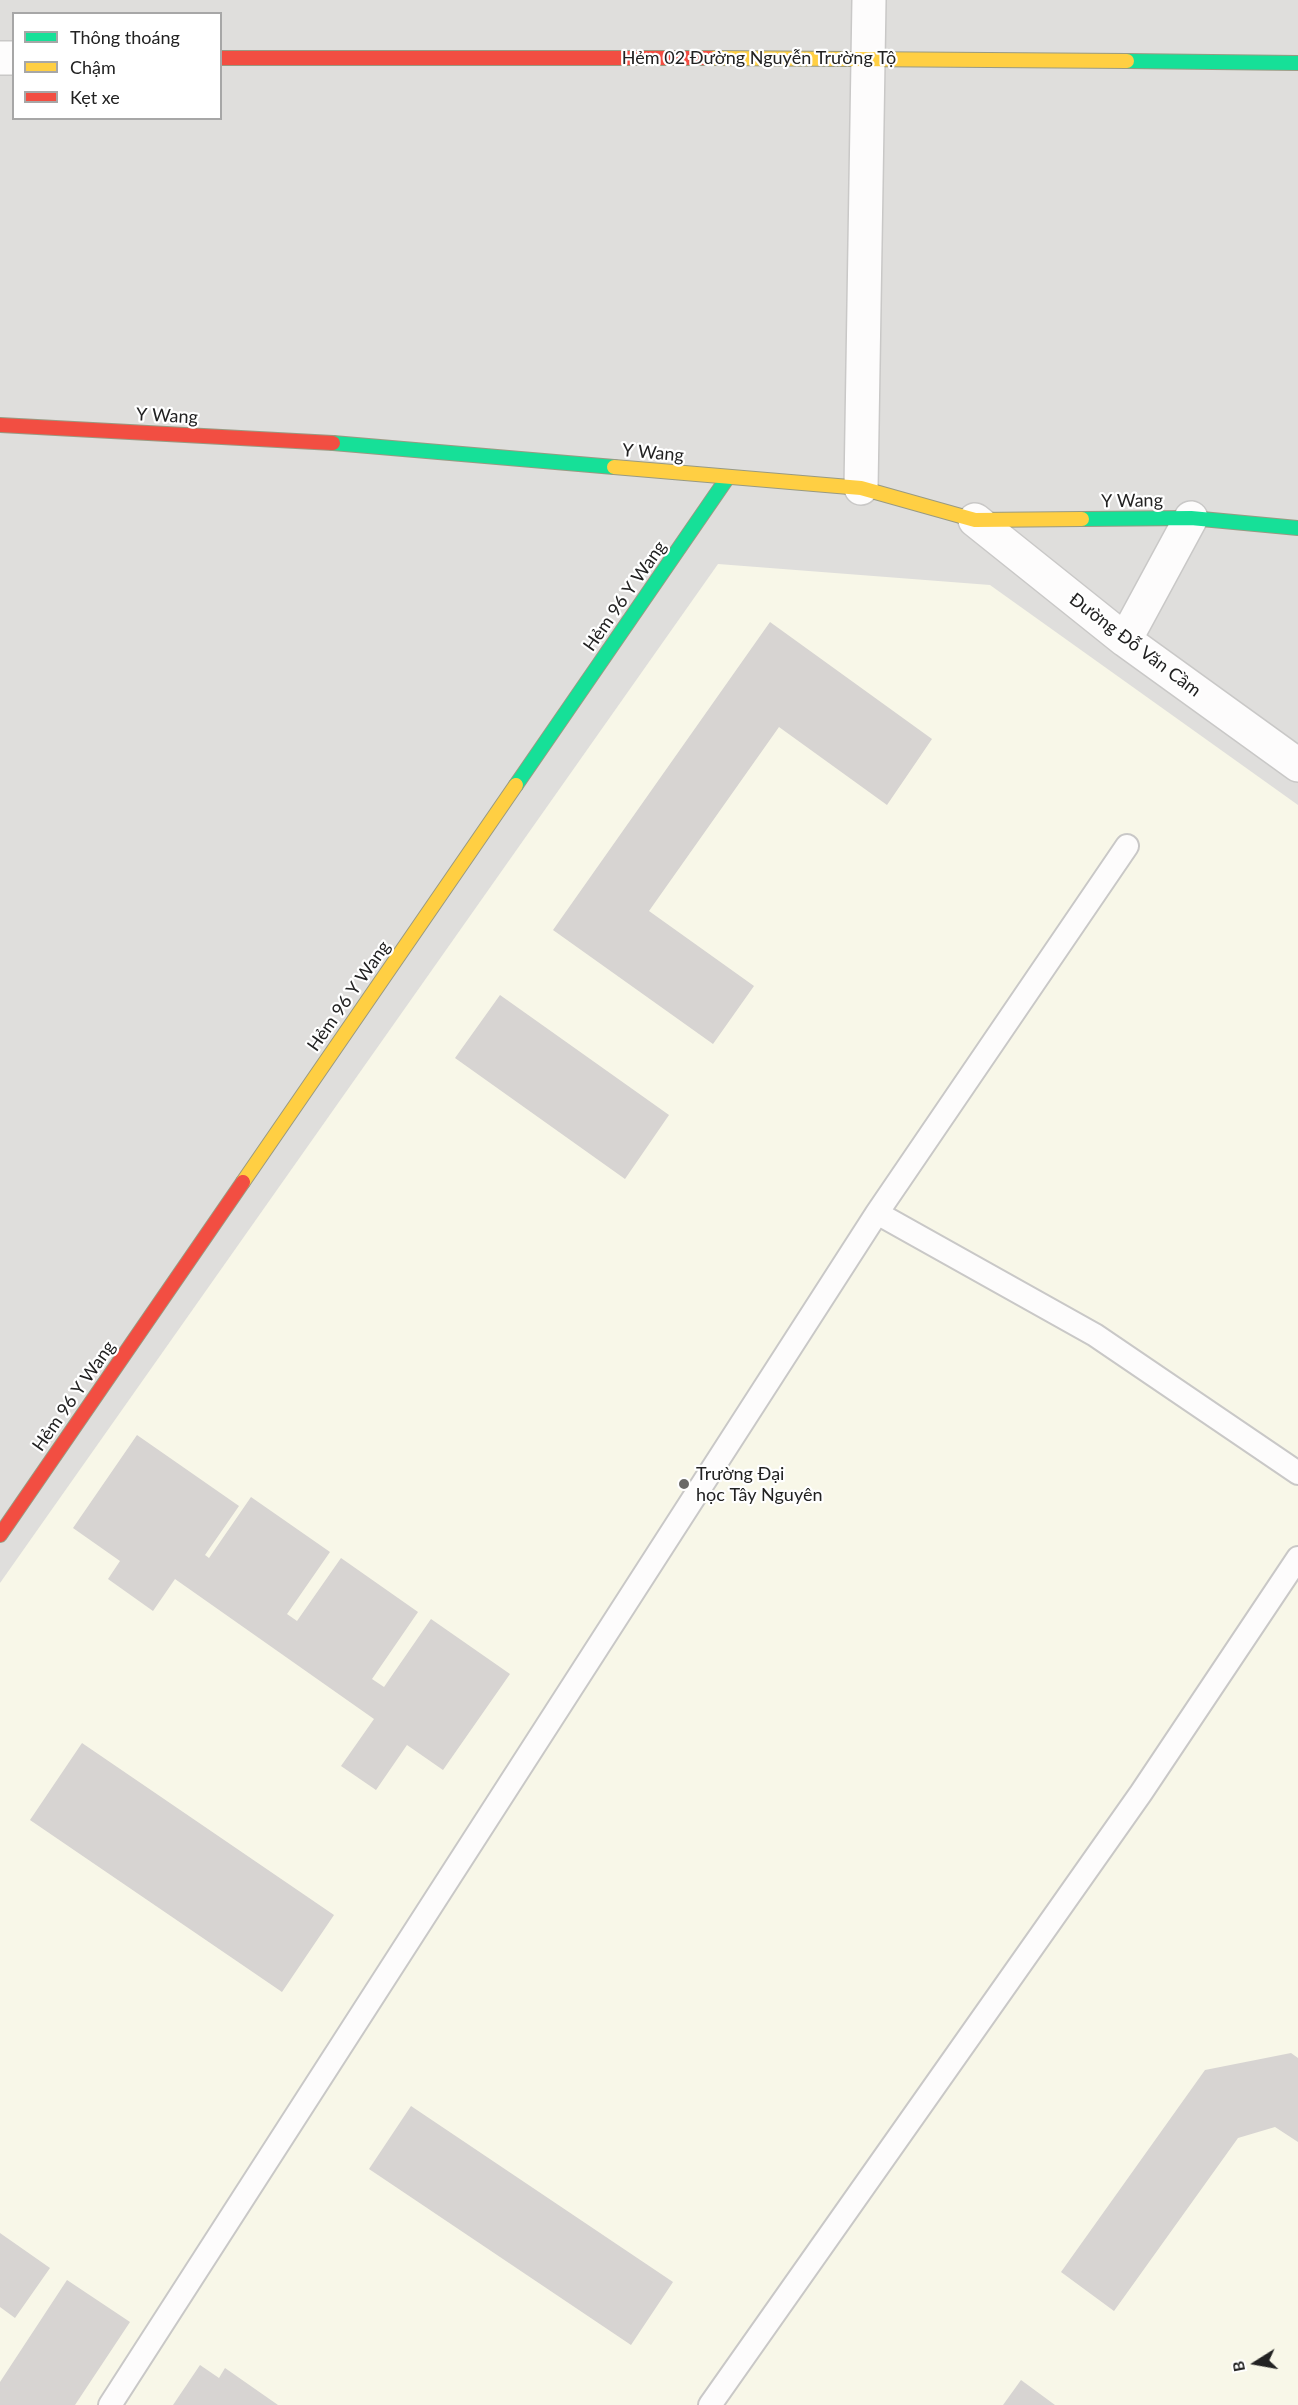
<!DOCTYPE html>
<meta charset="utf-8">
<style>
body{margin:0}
#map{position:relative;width:1298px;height:2405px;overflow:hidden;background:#f0eeeb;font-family:Lato,sans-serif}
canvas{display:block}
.legend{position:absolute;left:12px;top:12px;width:210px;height:108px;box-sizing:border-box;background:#fff;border:2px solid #a7a7a7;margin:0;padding:8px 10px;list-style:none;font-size:18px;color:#222}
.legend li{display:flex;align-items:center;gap:12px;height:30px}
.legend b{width:30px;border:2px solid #a7a7a7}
.north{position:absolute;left:1226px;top:2333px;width:60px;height:60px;-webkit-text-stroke:4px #fff;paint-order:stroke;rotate:259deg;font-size:16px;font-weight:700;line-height:24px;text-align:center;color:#222}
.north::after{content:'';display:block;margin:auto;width:21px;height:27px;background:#222;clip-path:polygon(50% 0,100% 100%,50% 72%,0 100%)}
</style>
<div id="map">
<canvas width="1298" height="2405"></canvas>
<ul class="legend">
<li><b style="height:8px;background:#16e098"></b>Thông thoáng</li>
<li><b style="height:8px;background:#ffcf43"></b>Chậm</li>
<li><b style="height:8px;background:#f24e42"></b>Kẹt xe</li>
</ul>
<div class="north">B</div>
</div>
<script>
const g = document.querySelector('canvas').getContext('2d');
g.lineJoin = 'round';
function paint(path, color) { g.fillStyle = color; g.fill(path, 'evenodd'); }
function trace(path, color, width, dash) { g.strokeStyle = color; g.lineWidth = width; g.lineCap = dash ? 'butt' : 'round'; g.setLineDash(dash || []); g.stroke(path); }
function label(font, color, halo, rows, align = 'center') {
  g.font = font + ' Lato,sans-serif'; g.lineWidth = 4.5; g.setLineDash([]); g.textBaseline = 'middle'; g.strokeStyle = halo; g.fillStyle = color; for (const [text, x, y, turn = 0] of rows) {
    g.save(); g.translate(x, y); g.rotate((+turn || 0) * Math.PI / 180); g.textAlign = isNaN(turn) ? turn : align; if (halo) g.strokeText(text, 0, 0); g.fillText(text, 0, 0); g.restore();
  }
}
paint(new Path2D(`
 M0,0H1298V2405H0ZM14,14H220V118H14Z`), '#dfdedc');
paint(new Path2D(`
 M718,564L990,585L1298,805V2405H0V1583Z`), '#f8f7e8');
paint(new Path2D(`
 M770,622L932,739L887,805L779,727L649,911L754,986L713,1044L553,930Z
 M500,995L669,1115L625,1179L455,1058Z
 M137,1435L239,1506L205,1555L209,1558L251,1497L330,1552L287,1614L297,1621L341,1558L418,1612L372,1679L384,1687L431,1619L510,1674L443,1770L407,1745L376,1790L341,1766L374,1719L175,1579L153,1611L108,1579L120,1561L73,1528Z
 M82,1743L334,1915L282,1992L30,1820Z
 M1291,2053L1298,2058V2142L1275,2127L1238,2138L1114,2311L1061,2272L1205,2070Z
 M411,2106L673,2282L631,2345L369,2169Z
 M0,2233L50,2268L15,2318L0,2307Z
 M67,2280L130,2322L75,2405H0V2382Z
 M200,2365L219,2378L225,2368L278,2405H173Z
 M1021,2380L1055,2405H1003Z`), '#d7d4d2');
const lane = new Path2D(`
 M877,1213L1095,1335L1298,1473
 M110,2405L877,1213L1127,846
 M710,2405L1141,1793L1298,1558`);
const street = new Path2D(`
 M0,58H14
 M861,488L869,0
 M975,520L1125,640L1298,765
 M1125,640L1191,518`);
const fast = new Path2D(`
 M1127,61L1298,63
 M333,443L614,467
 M1082,519L1191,518L1298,528
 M516,785L728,477`);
const slow = new Path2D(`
 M710,58L1127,61
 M614,467L861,488L975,520L1082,519
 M243,1182L516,785`);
const jam = new Path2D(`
 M220,58H710
 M0,425L333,443
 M0,1535L243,1182`);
trace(lane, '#c9c8c7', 26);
trace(street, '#c9c8c7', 36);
trace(fast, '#999a82', 16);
trace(slow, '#999a82', 16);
trace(jam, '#999a82', 16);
trace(lane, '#fdfcfc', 22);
trace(street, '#fdfcfc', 33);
trace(fast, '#16e098', 14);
trace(slow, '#ffcf43', 14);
trace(jam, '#f24e42', 14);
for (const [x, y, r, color] of [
 [684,1484,6,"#6a6968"]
]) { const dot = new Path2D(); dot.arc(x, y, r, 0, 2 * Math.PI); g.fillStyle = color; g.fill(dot); trace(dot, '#fff', 2); }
label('18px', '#222', '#fff', [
 ["Hẻm 02 Đường Nguyễn Trường Tộ",759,58],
 ["Y Wang",167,416,3],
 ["Y Wang",653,453,5],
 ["Y Wang",1132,501,-1],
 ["Hẻm 96 Y Wang",625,596,-55],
 ["Đường Đỗ Văn Cầm",1135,645,37],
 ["Hẻm 96 Y Wang",349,996,-55],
 ["Hẻm 96 Y Wang",74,1396,-55]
]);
label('18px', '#222', '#fff', [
 ["Trường Đại",696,1474],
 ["học Tây Nguyên",696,1495]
], 'left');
</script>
